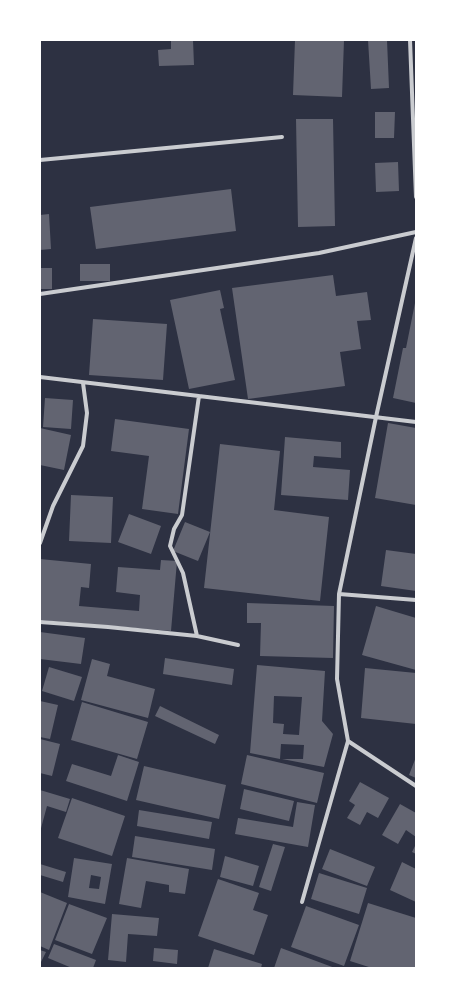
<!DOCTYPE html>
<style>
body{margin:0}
#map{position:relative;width:456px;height:1008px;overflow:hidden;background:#2d3142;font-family:Arial,sans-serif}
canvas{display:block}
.frame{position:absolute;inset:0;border:41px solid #fff;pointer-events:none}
</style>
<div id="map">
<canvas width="456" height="1008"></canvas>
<div class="frame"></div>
</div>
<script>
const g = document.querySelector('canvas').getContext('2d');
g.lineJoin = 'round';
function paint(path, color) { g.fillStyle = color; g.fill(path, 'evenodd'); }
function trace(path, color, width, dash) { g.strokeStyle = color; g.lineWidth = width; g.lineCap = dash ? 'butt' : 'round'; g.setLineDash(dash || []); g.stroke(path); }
paint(new Path2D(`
 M171,40H193L194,65L159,66L158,50L171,49Z
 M295,40H344L342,97L293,95Z
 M368,40H387L389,88L371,89Z
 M375,112H395L394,138H375Z
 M296,119H333L335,226L298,227Z
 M398,162L399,191L376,192L375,163Z
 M231,189L236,231L96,249L90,207Z
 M49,214L51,249L40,250V215Z
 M80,264H110V281H80Z
 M40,268H52V289H40Z
 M333,275L336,296L367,292L371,320L357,321L361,349L340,352L345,386L248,399L232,288Z
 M220,290L224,308L220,309L235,380L189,389L170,300Z
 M415,303H416V403L393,398L403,348H406Z
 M93,319L167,324L163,380L89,375Z
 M45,398L73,400L71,429L43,427Z
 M115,419L189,429L178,514L142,509L149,456L111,451Z
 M388,423L416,428V505L375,498Z
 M40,428L71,435L64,470L40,465Z
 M285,437L341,442V458L314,456L313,467L350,470L348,500L281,495Z
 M220,444L280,451L274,510L329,517L320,601L204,588Z
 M71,495L113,497L111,543L69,541Z
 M129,514L161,526L151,554L118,542Z
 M185,522L210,532L198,561L173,551Z
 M386,550L416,554V591L381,586Z
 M40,559L91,564L89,588L81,587L79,606L139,611L140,595L116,592L118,567L160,570L161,560L177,561L171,631L40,620Z
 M247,603L334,606L333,658L260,656L261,623H247Z
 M376,606L416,618V670L362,655Z
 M40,632L85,638L81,664L40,659Z
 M165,658L234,669L232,685L163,674Z
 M92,659L110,664L107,676L155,689L148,718L81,700Z
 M257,665L325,671L322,721L333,734L324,767L282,759H303L304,745L281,744L280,759L250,753ZM274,696L302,697L299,735L283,734L284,724L273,723Z
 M49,667L82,677L74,701L42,691Z
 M365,668L416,673V724L361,718Z
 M40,701L58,705L50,739L40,737Z
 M82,702L148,722L137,759L71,740Z
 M160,706L219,735L215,744L155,716Z
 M40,739L60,744L52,776L40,773Z
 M118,755L139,762L127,801L66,781L72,764L111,776Z
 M247,755L324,773L317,803L241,784Z
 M416,757V778L409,775Z
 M144,766L226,785L219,819L136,800Z
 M360,782L389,798L378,818L367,812L360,825L347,818L355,805L349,801Z
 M244,789L294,801L289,821L240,809Z
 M40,790L70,799L66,812L47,806L40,832Z
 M72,798L125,816L112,856L58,838Z
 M297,802L315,805L308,847L235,834L238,818L293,827Z
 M400,804L416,813V837L406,830L398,844L382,835Z
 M139,810L212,822L209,839L137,826Z
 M135,836L215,849L212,870L132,857Z
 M273,844L285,847L271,891L259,887Z
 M416,844V854L412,852Z
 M330,849L375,867L367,886L322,869Z
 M225,856L259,866L253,886L220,877Z
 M74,858L112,864L105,904L68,897ZM91,875L101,877L99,889L89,888Z
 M127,858L189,869L185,894L169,892V885L146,881L141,908L119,904Z
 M402,862L416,869V902L390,890Z
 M40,864L66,872L63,882L40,875Z
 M319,873L367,888L359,914L311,899Z
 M218,879L259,893L253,910L268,915L254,955L198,936Z
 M40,892L67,903L49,950L40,946Z
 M368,903L416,918V968H372L350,961Z
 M69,904L107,918L92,954L55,940Z
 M306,906L359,925L344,966L291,947Z
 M112,914L159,918L157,936L128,934L126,962L108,960Z
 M54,944L96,960L93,968H72L48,958Z
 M154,948L178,950L177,964L153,961Z
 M281,948L335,968H274Z
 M214,949L262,964L261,968H208Z
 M40,950L46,952L40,964Z`), '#626471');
trace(new Path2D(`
 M410,40L416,197
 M40,160L282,137
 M40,294L319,253L416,232
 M40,377L416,422
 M40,543L53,506L83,446L87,413L83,383
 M339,594L416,600
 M40,622L108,627L197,636L238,645
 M197,636L183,573L170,546L174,529L182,515L199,396
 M348,741L416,786
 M302,902L348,741L337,679L339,594L376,417L416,238`), '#caccd0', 4);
</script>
